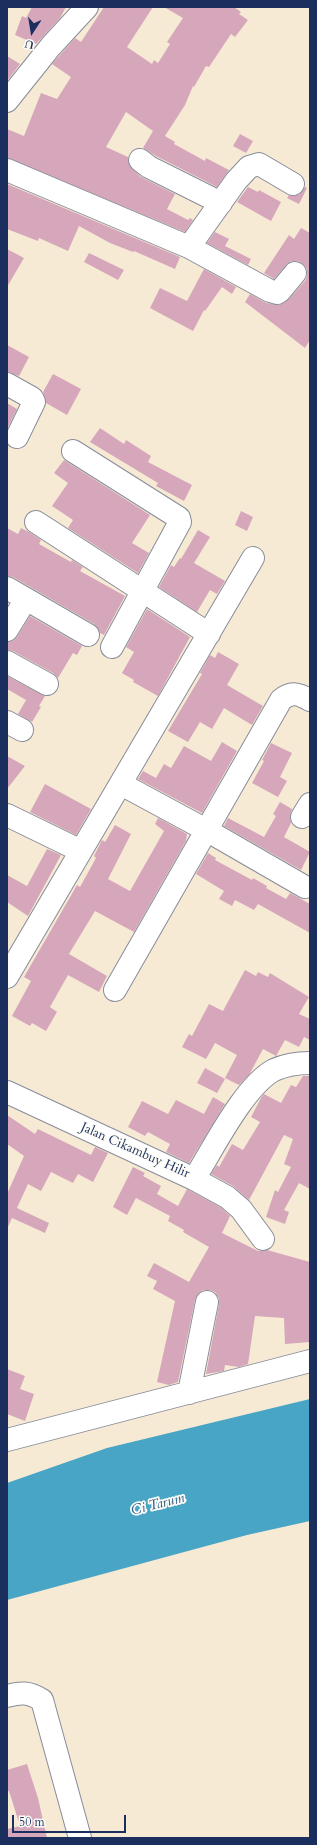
<!DOCTYPE html>
<style>
body{margin:0}
#map{position:relative;width:317px;height:1845px;overflow:hidden;background:#f6ead5;font-family:Cardo,serif}
canvas{display:block}
.frame{position:absolute;inset:0;border:8px solid #1b2f5e;pointer-events:none}
.north{position:absolute;left:12px;top:12px;width:40px;height:40px;-webkit-text-stroke:3px #fdfcf7;paint-order:stroke;rotate:192deg;font-size:11px;font-weight:700;line-height:16px;text-align:center;color:#1b2f5e}
.north::after{content:'';display:block;margin:auto;width:14px;height:18px;background:#1b2f5e;clip-path:polygon(50% 0,100% 100%,50% 72%,0 100%)}
.scale{position:absolute;left:12px;top:1815px;width:114px;height:18px;box-sizing:border-box;border:2px solid #1b2f5e;border-top:0;padding-left:5px;font-size:12px;line-height:14px;white-space:nowrap;color:#1b2f5e;-webkit-text-stroke:3px #fdfcf7;paint-order:stroke}
</style>
<div id="map">
<canvas width="317" height="1845"></canvas>
<div class="frame"></div>
<div class="north">U</div>
<div class="scale">50 m</div>
</div>
<script>
const g = document.querySelector('canvas').getContext('2d');
g.lineJoin = 'round';
function paint(path, color) { g.fillStyle = color; g.fill(path, 'evenodd'); }
function trace(path, color, width, dash) { g.strokeStyle = color; g.lineWidth = width; g.lineCap = dash ? 'butt' : 'round'; g.setLineDash(dash || []); g.stroke(path); }
function label(font, color, halo, rows, align = 'center') {
  g.font = font + ' Cardo,serif'; g.lineWidth = 3.5; g.setLineDash([]); g.textBaseline = 'middle'; g.strokeStyle = halo; g.fillStyle = color; for (const [text, x, y, turn = 0] of rows) {
    g.save(); g.translate(x, y); g.rotate((+turn || 0) * Math.PI / 180); g.textAlign = isNaN(turn) ? turn : align; if (halo) g.strokeText(text, 0, 0); g.fillText(text, 0, 0); g.restore();
  }
}
paint(new Path2D(`
 M310,1399V1521L247,1535L7,1600V1483L107,1448Z`), '#48a5c6');
paint(new Path2D(`
 M32,7H66L60,18L36,44L15,35L22,16L26,18Z
 M104,7H153L127,47L152,64L154,60L158,63L170,44L167,42L183,18L164,7H234L241,12L239,14L248,20L235,37L231,34L209,67L206,66L194,87L193,86L185,105L165,136L175,142L174,144L205,161L206,158L229,170L217,187L156,156L143,148L153,131L126,112L106,147L128,157L129,165L141,177L175,194L167,209L188,220L190,218L193,220L185,232L7,158V129L24,136L41,93L57,99L71,77L52,64L75,38L81,42Z
 M7,56L20,64L7,81Z
 M240,134L253,141L246,153L233,146Z
 M7,184L180,257L175,269L134,251L133,252L110,243L79,226L68,251L39,238L38,241L7,229Z
 M248,187L258,192L259,190L281,202L271,221L237,202Z
 M305,187L307,188L299,204L287,198L289,195H299Z
 M301,228L310,233V340L305,348L245,302L250,294L266,303L279,305L289,299L305,281L307,276V269L303,264L298,261H291L286,265L274,279L264,273L289,235L294,239Z
 M215,232L229,239L225,246L251,259L248,265L207,243Z
 M7,249L24,258L7,287Z
 M89,253L124,270L118,280L84,262Z
 M204,269L236,287L232,294L222,287L205,311L204,310L193,331L150,308L160,288L187,301Z
 M7,345L29,357L19,376L7,372Z
 M53,374L81,389L67,415L46,403L43,392Z
 M7,403L17,409L7,429Z
 M100,428L124,444L126,440L151,456L148,462L192,485L184,501L156,486L158,483L90,442Z
 M64,460L150,515L132,543L149,553L138,573L68,528L73,520L52,506L68,483L54,473Z
 M241,511L253,517L247,531L235,525Z
 M7,528L18,534L21,528L29,532L41,540L39,544L71,562L72,560L83,567L80,571L125,596L104,635L100,633L94,624L13,577L7,576Z
 M198,530L210,537L194,563L225,581L217,594L210,590L197,612L159,587L171,565L174,567L180,558L181,559Z
 M147,609L190,637L158,696L133,682L134,680L122,673L134,652L126,647Z
 M30,616L82,646L77,655L73,653L58,678L53,673L13,651L7,650V642L13,641L17,637Z
 M218,652L239,664L227,685L263,706L252,725L224,708L212,729L200,722L188,742L168,731L202,674L200,673L210,655L215,658Z
 M7,676L45,696L39,706L41,707L32,722L18,714L26,700L7,689Z
 M222,742L237,751L202,813L138,779L143,771L156,778L164,764L171,768L184,746L211,761Z
 M271,743L292,753L280,777L287,781L278,797L252,783L264,761L262,760Z
 M7,756L25,766L7,789Z
 M45,784L91,809L76,835L30,812Z
 M280,802L292,809L290,816L291,823L284,837L310,852L301,870L224,826L228,818L264,837L276,816L273,814Z
 M158,818L187,834L186,841L134,932L95,911L69,954L107,976L99,992L68,975L50,1007L57,1012L46,1031L32,1023L30,1026L12,1016L31,981L24,977L77,885L80,887L96,858L94,856L102,840L105,842L115,825L131,834L108,879L130,891L164,831L155,824Z
 M47,849L61,855L28,916L7,902V875L27,886Z
 M208,853L216,858L215,860L252,880L253,878L267,886L266,888L286,899L290,893L310,904V933L258,904L254,910L235,900L232,906L219,899L224,891L196,874Z
 M245,970L256,976L258,972L268,977L270,973L309,997L299,1014L310,1019V1040L304,1037L299,1047L285,1040L276,1056L263,1049L249,1075L239,1085L225,1078L237,1055L215,1043L206,1059L182,1047L189,1034L192,1036L209,1004L223,1011Z
 M205,1068L225,1079L217,1093L197,1083Z
 M303,1076H310V1189L299,1183L284,1210L289,1212L285,1224L266,1217L275,1190L278,1192L291,1167L284,1164L293,1139L284,1135L249,1200L233,1186L211,1174L217,1165L219,1167L232,1144L243,1150L260,1122L251,1117L261,1098L264,1094L281,1103L291,1085L296,1087Z
 M213,1097L225,1104L189,1163L166,1152L170,1144L148,1132L145,1136L128,1127L142,1101L168,1114L176,1100L204,1114Z
 M7,1115L35,1134L38,1129L91,1155L95,1147L108,1153L93,1182L78,1174L73,1183L51,1172L41,1191L28,1184L17,1208L49,1223L45,1233L12,1218L7,1229V1194L24,1156L7,1144Z
 M133,1167L145,1173L143,1176L161,1186L157,1194L178,1206L187,1189L220,1207L230,1216L222,1233L258,1251L267,1250L310,1262V1342L285,1344L284,1318L255,1316L248,1364L239,1367L225,1365L224,1371L206,1374L219,1304V1298L215,1292L210,1290H203L198,1294L195,1300L178,1382L169,1385L157,1382L175,1301L153,1289L157,1281L147,1276L154,1263L189,1282L209,1247L183,1232L184,1230L168,1221L170,1216L136,1198L127,1215L113,1207Z
 M7,1369L25,1376L20,1389L34,1394L25,1421L7,1414Z
 M27,1764L38,1798L47,1838H7V1829L20,1826L9,1791H7V1770Z`), '#d6a7bb');
const minor = new Path2D(`
 M7,101L51,46L87,7
 M140,160L149,167L221,203
 M7,170L189,247L270,291L277,293L280,291L295,273
 M189,247L236,181L249,167L259,164L293,184
 M7,384L32,398L34,402L17,437
 M73,451L179,518L180,522L112,647
 M36,522L209,634
 M7,588L26,599L7,630
 M26,599L88,635
 M7,662L47,684
 M7,722L22,730
 M121,784L208,831L305,887
 M7,815L81,851
 M302,817L310,804
 M7,977L253,558
 M115,990L281,700C291,691 299,694 310,700
 M7,1092L194,1179C213,1149 244,1086 274,1070C285,1065 298,1063 310,1063
 M194,1179L227,1197L241,1209L263,1239
 M189,1393L207,1302
 M7,1440L310,1361
 M7,1696C21,1692 29,1692 42,1700L80,1838`);
trace(minor, '#888c9a', 24);
trace(minor, '#fff', 22);
label('13px', '#1b2f5e', '#fdfcf7', [
 ["Jalan Cikambuy Hilir",135,1151,24]
]);
label('italic 14px', '#2d5e88', '#fdfcf7', [
 ["Ci Tarum",158,1505,-14]
]);
</script>
